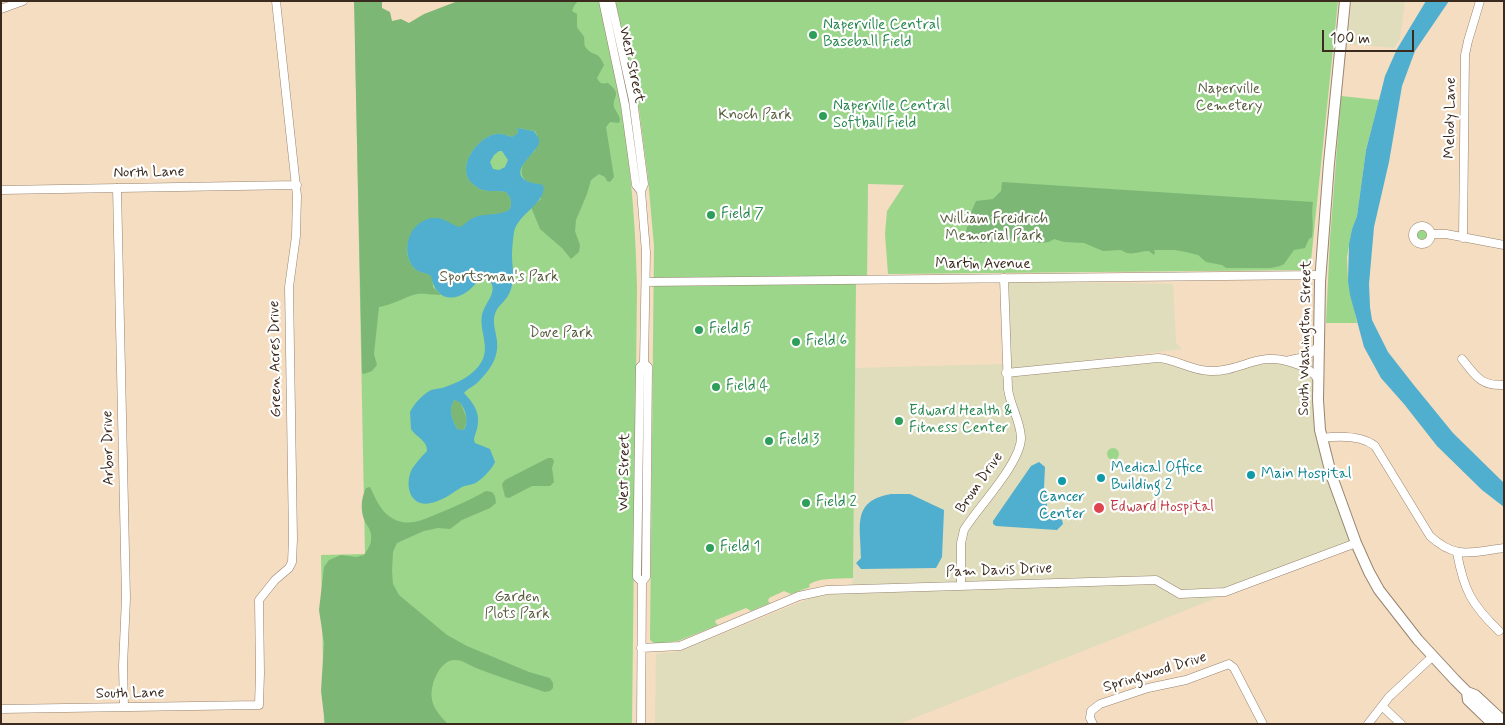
<!DOCTYPE html>
<style>
body{margin:0}
#map{position:relative;width:1505px;height:725px;overflow:hidden;background:#f4ddc1;font-family:Mynerve,sans-serif}
canvas{display:block}
.frame{position:absolute;inset:0;border:2px solid #3b2a1e;pointer-events:none}
.scale{position:absolute;left:1322px;top:30px;width:92px;height:22px;box-sizing:border-box;border:2px solid #3b2a1e;border-top:0;padding-left:6px;font-size:15px;line-height:18px;white-space:nowrap;color:#3b2a1e;-webkit-text-stroke:4px #fff;paint-order:stroke}
</style>
<div id="map">
<canvas width="1505" height="725"></canvas>
<div class="frame"></div>
<div class="scale">100 m</div>
</div>
<script>
const g = document.querySelector('canvas').getContext('2d');
g.lineJoin = 'round';
function paint(path, color) { g.fillStyle = color; g.fill(path, 'evenodd'); }
function trace(path, color, width, dash) { g.strokeStyle = color; g.lineWidth = width; g.lineCap = dash ? 'butt' : 'round'; g.setLineDash(dash || []); g.stroke(path); }
function label(font, color, halo, rows, align = 'center') {
  g.font = font + ' Mynerve,sans-serif'; g.lineWidth = 4.5; g.setLineDash([]); g.textBaseline = 'middle'; g.strokeStyle = halo; g.fillStyle = color; for (const [text, x, y, turn = 0] of rows) {
    g.save(); g.translate(x, y); g.rotate((+turn || 0) * Math.PI / 180); g.textAlign = isNaN(turn) ? turn : align; if (halo) g.strokeText(text, 0, 0); g.fillText(text, 0, 0); g.restore();
  }
}
paint(new Path2D(`
 M1352,1H1405L1400,38L1394,48L1347,44Z
 M1009,281L1173,284L1176,343L1182,349L1009,370Z
 M1156,359L1204,371L1274,359L1314,372L1319,420L1355,543L899,724H655L656,654L676,652L688,648L811,598L835,594L852,593L855,368L1006,364L1007,372Z`), '#dfddbb');
paint(new Path2D(`
 M476,1H599C624,97 635,189 637,288L632,724H324L321,555L365,554L355,45Z
 M615,1H1338L1310,270L888,274L885,234L887,211L904,185L868,184L867,284H856L853,578C842,579 817,577 809,585L810,587L791,594L784,591L769,598L768,601L770,603L751,611L746,608L716,620L715,622L718,625L678,641L655,644L650,640V637L654,246L648,178L639,109Z
 M608,9L626,78L641,185L639,184L626,89Z
 M1341,96L1379,100L1366,150L1357,216L1352,229L1347,257L1348,281L1357,323H1326L1330,239Z
 M1416 234a6 6 0 1 1 12 0a6 6 0 1 1-12 0Z
 M1107 454a6 6 0 1 1 12 0a6 6 0 1 1-12 0Z`), '#9cd68a');
paint(new Path2D(`
 M354,1H382V8L390,12L392,21L401,19L409,23L424,14L458,1H578L574,6L572,11L577,14V27C579,31 583,34 584,37C585,42 583,45 587,49C594,57 598,50 604,65L597,78C600,84 602,84 608,83C623,95 612,96 614,107C615,110 619,115 620,119L619,123L610,122L606,127L614,177L610,182L607,181L605,177L599,174L591,180L587,194L576,220L575,231L580,245L579,252L571,259L562,248L540,229L531,207L541,199L539,184C524,184 516,174 526,160C528,156 532,154 535,151C537,147 537,140 537,135L535,131L517,128L518,133L512,137C507,136 502,133 497,134C479,135 454,168 473,184C475,186 479,189 483,190C490,192 498,190 506,192C511,198 513,203 509,210C500,216 492,214 481,216C472,217 468,224 460,228L447,222L428,219C410,228 399,250 414,268C418,273 426,272 432,276L433,287L441,295C435,295 423,293 417,294C404,297 393,305 379,307L374,354L377,365L372,371L364,374L362,373Z
 M1002,182L1313,202C1311,214 1314,225 1312,237L1309,239L1305,248L1294,250L1284,264L1280,266L1271,268H1226L1222,265L1206,262L1198,255L1186,252L1175,250H1154L1155,252L1154,255L1149,251C1138,251 1131,257 1121,250L1103,251L1084,243L1064,242L1054,239C1045,247 1026,240 1015,239C1003,239 991,242 980,243L969,236L966,232L969,217L976,201L993,199L1001,191Z
 M454,400L460,401L467,419L464,430L457,429C452,419 448,409 454,400Z
 M548,458H552L554,461L552,468L554,482L550,486H532L509,498L505,497L502,484L505,480Z
 M370,487C375,497 380,510 389,516C405,528 421,521 437,514C454,507 470,500 486,491L492,492L495,496L496,503L490,508L462,520L450,529L438,528L424,531L397,543L393,552L392,571L393,584L399,595L447,635L467,646L529,672L550,678L553,683V688L550,691L545,692C522,684 499,677 476,668C469,665 463,660 455,660C443,660 436,674 433,684C428,702 436,712 448,724H325L321,691L324,643L319,610L324,567L329,560L341,555L356,557L364,555C367,550 371,545 371,540C372,532 369,528 365,522C360,510 361,499 366,488Z`), '#7db776');
paint(new Path2D(`
 M1426,1H1449L1415,51L1402,86L1389,162L1374,227L1369,284L1370,307L1372,320L1388,352L1413,384L1453,433L1504,483V507L1482,490L1437,446L1404,404L1381,378L1364,347L1350,295L1348,281L1349,244L1352,229L1357,216L1366,150L1380,96L1385,76L1397,49Z
 M517,128L534,131L539,139C539,143 539,144 537,147C533,155 509,172 527,181C532,184 537,183 543,185C548,202 517,214 514,232C513,239 512,248 512,255C512,267 515,277 511,289C507,302 497,305 495,314C492,322 496,332 497,341C499,357 490,370 479,381C475,386 468,388 464,393C474,404 481,413 477,429C476,433 474,436 474,440L475,443L490,449L495,462C493,468 480,482 473,484C470,485 466,485 462,487C452,493 444,500 431,503C410,508 404,485 412,469C416,463 421,457 427,451C428,441 416,437 411,429L410,412C414,404 422,395 431,390C434,389 438,389 442,388C457,383 474,376 482,361C490,346 479,330 482,315C485,301 501,291 487,277C477,279 475,286 468,291C450,304 435,297 431,276C426,272 418,273 414,268C399,251 410,218 435,218C444,217 451,225 460,227C465,225 468,220 473,218C485,212 497,217 509,210C513,203 511,198 506,192C498,190 490,192 483,190C479,189 475,186 473,184C454,168 479,135 497,134C502,133 507,136 512,137L518,133ZM499,151H502L508,160L505,167L499,170L493,169L490,162L494,155ZM454,400L460,402C466,411 469,420 464,430L457,429C452,419 448,410 454,400Z
 M1039,462L1045,467L1044,488L1047,491V515L1062,520L1063,524L1057,530L996,526L993,524V521L1031,466Z
 M891,494H910L944,510L942,557L936,568L861,569L856,563L861,558C861,526 851,501 891,494Z`), '#50aece');
const minor = new Path2D(`
 M603,1L625,105L636,185L641,191
 M611,1L633,100L644,184L641,191L646,252L644,363L648,367L646,577L642,582
 M1,9L23,1
 M117,188L126,598L123,666L124,707
 M1,190L297,185
 M1413 235a9 9 0 1 1 18 0a9 9 0 1 1-18 0Z
 M1431,234H1446L1504,245
 M1463,238L1465,55L1468,41L1480,1
 M646,282L1321,275
 M1462,359C1476,376 1480,386 1504,385
 M1290,360L1305,357L1318,347
 M1006,373L1158,358C1176,359 1192,371 1210,371C1243,372 1259,349 1296,364C1306,367 1312,371 1318,379
 M1322,438C1339,436 1361,435 1375,446L1430,536C1456,560 1471,552 1504,548
 M1457,553C1464,590 1471,604 1499,631
 M961,585V543L964,530C978,507 1022,462 1021,437C1020,420 1010,405 1008,389L1004,278
 M641,648L680,646L799,596L827,590L1156,580L1180,594L1225,592L1356,543
 M1382,706L1401,724
 M1,709L259,705L260,673L259,600L275,580L289,568L292,562L293,539L289,287L296,236L297,196L276,1
 M641,724L642,582L637,577L640,367L644,363
 M1093,724L1090,718L1091,711L1100,704L1148,688L1186,680L1229,664L1234,668L1263,724
 M1368,724L1389,697L1433,656`);
const major = new Path2D(`
 M1345,1L1329,163L1320,282L1318,400L1320,430L1331,474L1356,543L1369,572L1379,590L1418,640L1455,680L1467,692L1475,695L1504,722
 M1467,692L1468,700L1493,724`);
trace(minor, '#988470', 9);
trace(major, '#988470', 12);
trace(minor, '#fff', 8);
trace(major, '#fff', 10);
for (const [x, y, r, color] of [
 [813,35,5,"#2e9e5b"],
 [823,116,5,"#2e9e5b"],
 [711,215,5,"#2e9e5b"],
 [699,330,5,"#2e9e5b"],
 [796,342,5,"#2e9e5b"],
 [716,387,5,"#2e9e5b"],
 [899,421,5,"#2e9e5b"],
 [769,441,5,"#2e9e5b"],
 [1251,475,5,"#0f9aa8"],
 [1101,478,5,"#0f9aa8"],
 [1062,481,5,"#0f9aa8"],
 [806,503,5,"#2e9e5b"],
 [1099,508,6,"#e0444e"],
 [710,548,5,"#2e9e5b"]
]) { const dot = new Path2D(); dot.arc(x, y, r, 0, 2 * Math.PI); g.fillStyle = color; g.fill(dot); trace(dot, '#fff', 2); }
label('15px', '#27864d', '#fff', [
 ["Naperville Central",823,26],
 ["Baseball Field",823,43],
 ["Naperville Central",833,107],
 ["Softball Field",833,124],
 ["Field 7",721,215],
 ["Field 5",709,330],
 ["Field 6",806,342],
 ["Field 4",726,387],
 ["Edward Health &",909,412],
 ["Fitness Center",909,429],
 ["Field 3",779,441],
 ["Field 2",816,503],
 ["Field 1",720,548]
], 'left');
label('15px', '#3b2a1e', '#fff', [
 ["West Street",631,65,78],
 ["Melody Lane",1451,118,-89],
 ["North Lane",149,173,-1],
 ["Martin Avenue",983,265],
 ["South Washington Street",1306,338,-89],
 ["Green Acres Drive",276,359,-91],
 ["Arbor Drive",109,448,-91],
 ["West Street",625,472,-89],
 ["Brom Drive",980,483,-55],
 ["Pam Davis Drive",999,571,-2],
 ["Springwood Drive",1155,673,-17],
 ["South Lane",130,694,-1]
]);
label('15px', '#585e3e', '#fff', [
 ["Naperville",1229,90],
 ["Cemetery",1229,107],
 ["Knoch Park",755,116],
 ["William Freidrich",994,220],
 ["Memorial Park",994,237],
 ["Sportsman's Park",499,278],
 ["Dove Park",561,334],
 ["Garden",517,598],
 ["Plots Park",517,615]
]);
label('15px', '#0d838f', '#fff', [
 ["Medical Office",1111,469],
 ["Building 2",1111,486],
 ["Main Hospital",1261,475],
 ["Cancer",1062,498,"center"],
 ["Center",1062,515,"center"]
], 'left');
label('15px', '#be3a42', '#fff', [
 ["Edward Hospital",1110,508]
], 'left');
</script>
